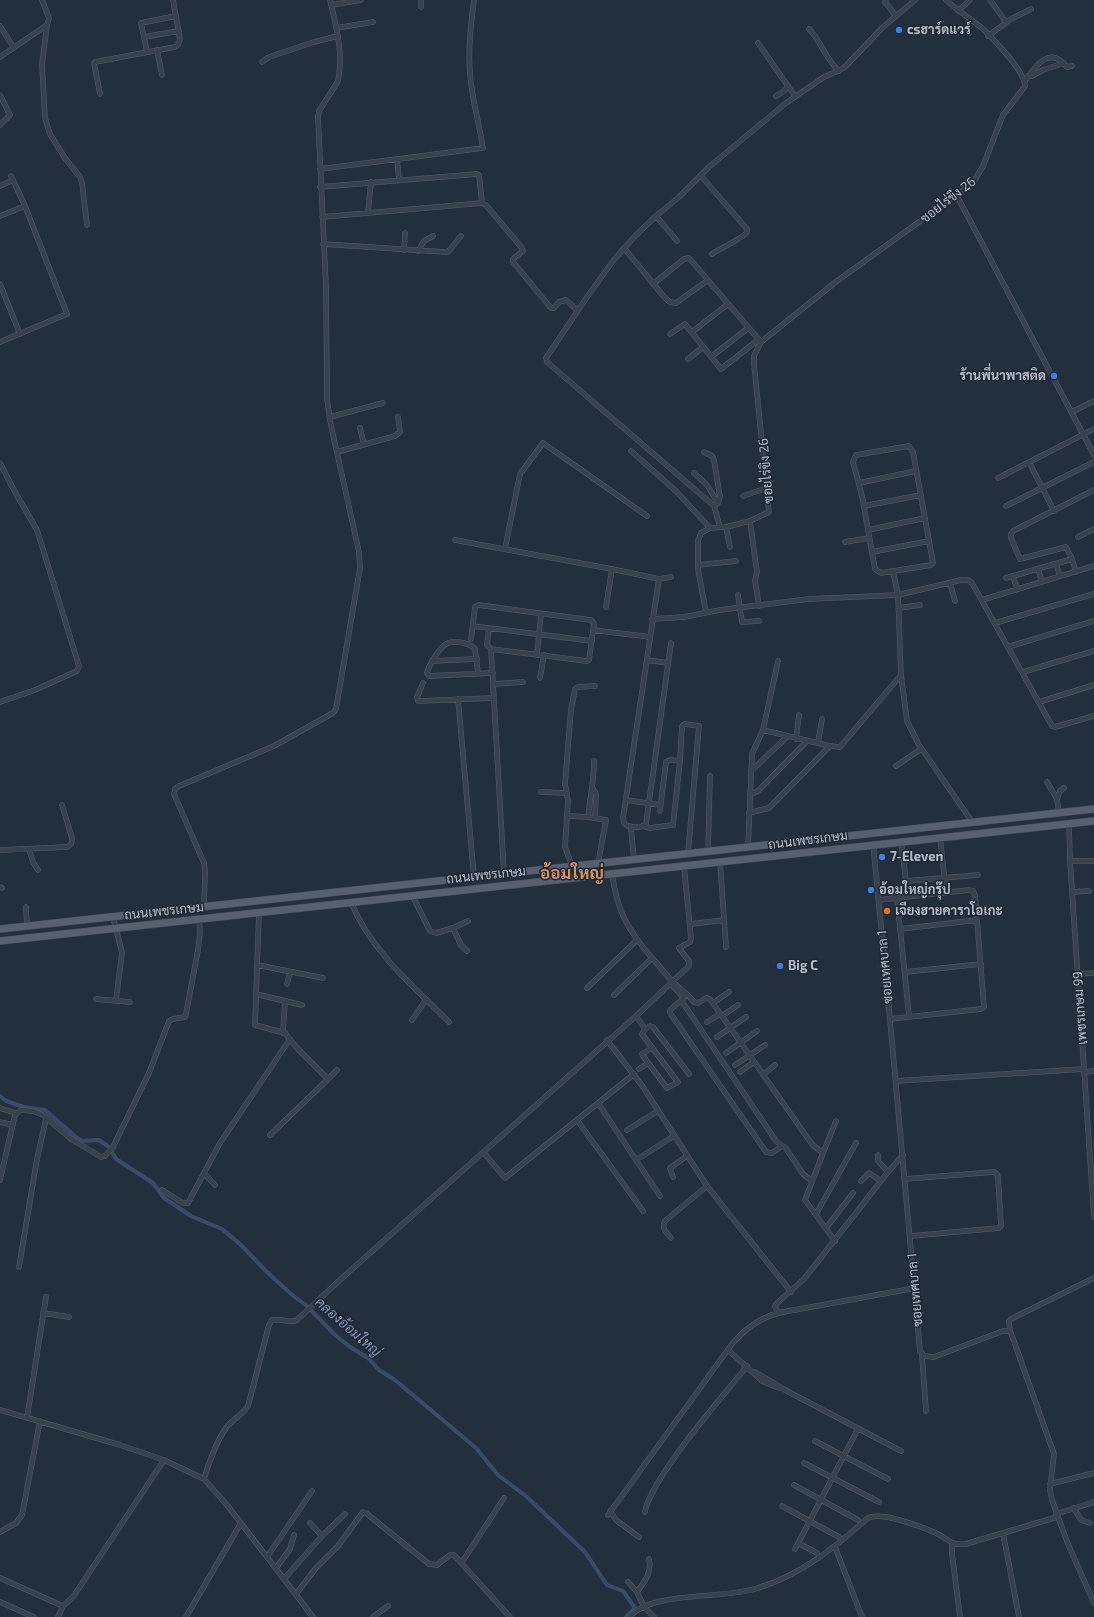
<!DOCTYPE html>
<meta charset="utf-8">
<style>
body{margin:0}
canvas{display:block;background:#242f3e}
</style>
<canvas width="1094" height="1617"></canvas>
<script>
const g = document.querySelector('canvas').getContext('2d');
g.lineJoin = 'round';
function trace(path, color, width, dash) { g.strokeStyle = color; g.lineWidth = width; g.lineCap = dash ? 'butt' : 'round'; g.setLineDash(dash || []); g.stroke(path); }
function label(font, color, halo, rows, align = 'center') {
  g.font = font + ' "Exo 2",Sarabun,sans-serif'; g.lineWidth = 3; g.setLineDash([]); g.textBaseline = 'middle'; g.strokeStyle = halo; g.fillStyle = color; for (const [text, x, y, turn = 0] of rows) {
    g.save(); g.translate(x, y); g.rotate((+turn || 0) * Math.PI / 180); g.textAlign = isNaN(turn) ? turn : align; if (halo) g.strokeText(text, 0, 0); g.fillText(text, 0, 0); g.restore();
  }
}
trace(new Path2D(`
 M0,1096L6,1101L24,1107L45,1110L76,1137L82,1141L99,1140L109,1147L116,1159L153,1183L164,1198L191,1216L222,1229L241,1245L266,1271L291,1294L307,1306L334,1334L350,1347L368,1358L379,1370L395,1380L476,1448L498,1475L527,1497L585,1552L607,1585L623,1591L635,1608L626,1617`), '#394c67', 4);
const street = new Path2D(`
 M421,0V7
 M886,0L885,2L896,16
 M990,0L1006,22
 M331,5L361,0
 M958,11L970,0
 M47,25L42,64L45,118L50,134L65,158L80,177L82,183L87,225
 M0,26L14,48
 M336,28L373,22
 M809,29C821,41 826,60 839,71
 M988,36L1011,19L1031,9
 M144,37L179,31
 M758,43L795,96
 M157,50L162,75
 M147,52L141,23L176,16
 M0,57L47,25L49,18L42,0
 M262,62L269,57L314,42L338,36
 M1029,76H1032L1043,70L1064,63
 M1025,81C1036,65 1050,45 1067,67L1072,66
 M100,94L94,63L95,62L175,47L178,45L180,39L173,0
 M776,96L784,91L788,86
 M0,125L10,115L0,95
 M397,159L399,180
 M320,169L483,148C480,129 475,110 472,90C467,60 470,30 474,0
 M701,176L747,229V232C745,237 719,249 712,254
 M0,186L13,180
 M320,187L477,174L479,175L482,203
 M957,196L1094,455
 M368,213L371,182
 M0,216L25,206
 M656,216L677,241
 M322,217L482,203L486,205L522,248L523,251L513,259V262L551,308H554L559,302L566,300L577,310
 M323,244L445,252H448L461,236
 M624,248L665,298L670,302L676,303L708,280
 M404,250L405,233
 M418,251L424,241L433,236
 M0,284L20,334
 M653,284L684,259L689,258L761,342
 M692,332L728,304
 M670,334L685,324L721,369L758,340
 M0,342L67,314L25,206L11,176
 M711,357L748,328
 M688,359L703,347
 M1072,412L1094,401
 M330,417L383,403
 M360,428L364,445
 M909,446L913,452L933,563L931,565L881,573L875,569L862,496L853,462L856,455Z
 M631,451L676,491L710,528
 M337,452L395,436L400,432L398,417
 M704,452L712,456L714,460L720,497L718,503L714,506
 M1029,462L1054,511
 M0,463L15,492L37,530L79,666L77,671L35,690L0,702
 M694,473L707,485L718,503
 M998,478L1094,429
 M859,483L916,471
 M743,496L767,488
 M864,506L921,495
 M1006,506L1094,462
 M750,521L757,572L755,580L759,606
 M720,527L714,506L547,362L546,358L587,297L613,261L635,236L656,216L679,197L709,167L786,103L824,77L844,68L882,28L915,0
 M726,527L730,547
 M868,530L925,518
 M1078,537L1094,529
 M455,540L612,569L659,579L671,577
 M845,542L869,538
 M505,549L520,474L543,443L647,516
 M872,552L929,541
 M1072,559L1066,547L1020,559L1011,538V534L1013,531L1094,490
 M1056,564L1060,576
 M698,565L736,561
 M1038,569L1042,582
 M893,572L898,595L901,675L907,721L919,745L973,823
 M1013,576L1017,589
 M1006,578L1072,559L1076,572
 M659,579L623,818L624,823C629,828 640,829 646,824L671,643
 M950,583L955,601
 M738,595L742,622L759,621
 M982,600L1094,566
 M606,607L612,569
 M899,608L920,605
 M706,613L698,569V541L701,533L710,528L726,527L750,521L769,512L754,364V356L761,342L837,281L973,183L983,166L1003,115L1025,86C1025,71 994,40 983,29C971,19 958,11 946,0
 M652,619L684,617L720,610L809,599L898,595L961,580H968L972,583L1052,726L1055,727L1094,716
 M995,623L1094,594
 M473,626L592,641
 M593,630L650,637
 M471,639L475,607L478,605L591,620L594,624L589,660L587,661L491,649L487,645L489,628
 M1011,646L1094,621
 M491,649L504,874
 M537,654L541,614
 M647,660L668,663
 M432,661L477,659
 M1023,672L1094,651
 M478,673L475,649C472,646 468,644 464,643C459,642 453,641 448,643C440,646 429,665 427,673L429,676L493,673
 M540,678L544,655
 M423,683L417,697L418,701L494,698
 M493,684L523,682
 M458,699L474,877
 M1039,702L1094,685
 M763,730L830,746L840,747L901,675
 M796,739L799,715
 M818,743L822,719
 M896,766L921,749
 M751,771L787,737
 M1047,782L1057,799L1059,813
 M593,789L596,794L595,818
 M541,792L567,793
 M750,795L758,791L807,741
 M1057,799L1060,791L1064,788
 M626,800L661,805
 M660,811L666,762L670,760L680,761L682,726L685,724L699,726L688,853
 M749,813L769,808L830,746
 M568,816L588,817C590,798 594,781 594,761
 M588,817L606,820L598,864
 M1069,824L1070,861L1094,1217
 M643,826L650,828L673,825L680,761
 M631,828L634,860
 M940,837L946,892
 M901,841L908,897
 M873,844L888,998L920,1351L924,1356L934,1357L1003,1331H1010L1011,1333L1054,1454L1050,1490L1052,1500L1068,1544L1094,1603
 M748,847L752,754L763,730L778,661
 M29,849L33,862L38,870
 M0,850L67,847C71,845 72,843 72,838L62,805
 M708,851L710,776
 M1070,861H1094
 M720,862L726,947
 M572,866L565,847L568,801L565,784L571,710L575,689L578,687L595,686
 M612,873C617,911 627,929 652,958C659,965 665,974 672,981C680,989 688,994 694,1002L698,1003L706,998L710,999L809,1140L814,1146L823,1153L805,1200L835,1241
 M906,881L978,875
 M0,887L2,888
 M1072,892L1089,891
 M412,895L430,931L436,933L453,928L461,945L467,951
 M897,898L909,1016
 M879,900L969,890L973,891L975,895L984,1007L981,1009L890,1019
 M351,902C370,950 413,986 449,1022
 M204,906L205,871L204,863L174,794L175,789L179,786L274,746L333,713L336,709L360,568L359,552L330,421L327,398L326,287L318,117L319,111L338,81C344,54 336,26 330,0
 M26,907L27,926
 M259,912L255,1025L285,1033L297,1048L328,1079
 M113,917L122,953L116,1000
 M691,924L724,920
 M453,928L468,921
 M900,929L977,920
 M257,965L323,978
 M905,972L981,964
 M1077,974L1094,973
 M670,983L684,998L670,1010V1013L766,1152L772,1153L782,1146L785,1147L803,1174L812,1181
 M287,984L290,972
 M587,988L636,941
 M256,994L302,1005
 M614,995L652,958
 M96,999L130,1002
 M681,1000L776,1141L782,1146
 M713,1003L729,992
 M636,1016L645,1029L650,1026L653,1027L689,1074
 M722,1016L738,1005
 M412,1020L426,1000
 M707,1022L720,1014
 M645,1029L642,1034L677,1081L678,1082L667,1088L643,1056L642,1054L652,1048
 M283,1033L285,1001
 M717,1037L746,1017
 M607,1040L643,1087L707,1186L791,1292
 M726,1053L757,1031
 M735,1065L765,1045
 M639,1069L648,1063
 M740,1072L754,1062
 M1084,1072L1094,1071
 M763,1075L775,1065
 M896,1081L1084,1069
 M598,1103L660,1196
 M0,1108L16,1113
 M577,1120L643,1211
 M0,1122L13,1125
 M627,1130L658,1111
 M270,1135L324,1083L337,1070
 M484,1153L505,1178L634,1074
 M823,1153L836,1121
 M878,1155V1161L888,1172
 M636,1160L674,1136
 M204,1173L215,1185
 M673,1177L670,1168L687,1156
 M905,1179L994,1172L997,1174L998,1177L1001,1226L999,1228L911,1236
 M0,1180L15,1115L21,1110L33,1111L43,1115L71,1139L101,1157L105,1156L113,1147L149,1073L169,1021L173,1019L185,1017L186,1014L198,950L200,932L199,919
 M861,1181L869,1173L881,1181
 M162,1190L183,1203H188L220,1143L290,1039
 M816,1214L856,1143
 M826,1228L853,1193
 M671,1238C666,1232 661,1228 665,1221L707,1186
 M19,1267L37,1159L46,1119
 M43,1313L69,1317
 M778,1313L775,1306L777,1303L804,1279L888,1172L903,1155
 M1010,1331L1009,1321L1011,1319L1094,1278
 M728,1350L762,1381L779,1388
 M922,1355L926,1411
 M754,1372L762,1376L785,1390L901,1451
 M0,1410L120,1445L164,1460L204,1479L227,1505L313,1617
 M27,1418L46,1297
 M815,1441L888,1479
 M804,1463L879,1502
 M204,1479C208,1465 217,1440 226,1428C233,1419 242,1415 248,1406L269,1325L272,1320C281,1318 289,1324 297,1320L341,1279L636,1016L689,966V961L679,948L690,942L691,938L684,866
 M1050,1484L1094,1473
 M794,1485L858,1520
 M782,1506L839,1537
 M1074,1508L1081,1520L1090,1523
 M610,1511L616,1520L639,1537
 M645,1512C646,1502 652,1494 657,1484C682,1442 716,1405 747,1366
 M1056,1514L1094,1502
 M608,1515L732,1344C745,1329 758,1319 778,1313L915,1288
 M310,1523L322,1536
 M0,1532L16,1523L22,1515L40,1421
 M1003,1533L1019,1617
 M798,1543L817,1553
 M952,1544V1554L960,1617
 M835,1547L862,1617
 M795,1549L858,1429
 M267,1557L312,1491
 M462,1562L504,1498
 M276,1568L290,1549L294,1535
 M0,1578L63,1606
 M284,1579L322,1536L345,1514
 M628,1582L637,1592L644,1607L654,1617
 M637,1592C645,1581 652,1573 649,1559
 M296,1594L316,1568L338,1546L363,1512L366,1513L429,1564L437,1565L450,1555H454L510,1617
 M0,1602L34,1617
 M58,1617L63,1606L73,1597L164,1460
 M186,1617L241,1523
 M373,1617L388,1606
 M629,1617C654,1590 723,1600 758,1588C801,1575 835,1547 868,1518C881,1511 922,1527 936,1533C949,1539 950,1546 966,1544L1057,1517`);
const primary = new Path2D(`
 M0,929L1094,809
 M0,941L1094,821`);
trace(street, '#565f6c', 5.5);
trace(primary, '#414a57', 8);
trace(street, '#38414e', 4.5);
trace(primary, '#56606e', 7);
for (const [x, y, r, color] of [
 [899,30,4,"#3f7fe0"],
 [1054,376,4,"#3f7fe0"],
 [882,857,4,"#3f7fe0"],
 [871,890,4,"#3f7fe0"],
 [887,911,4,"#e8710a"],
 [780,966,4,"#3f7fe0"]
]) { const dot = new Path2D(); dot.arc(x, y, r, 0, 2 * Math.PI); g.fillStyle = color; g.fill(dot); trace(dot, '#1d2633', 1.5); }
label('bold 13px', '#b4bcc9', '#1d2633', [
 ["csฮาร์ดแวร์",907,30],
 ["ร้านพี่นาพาสติด",1046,376,"right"],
 ["7-Eleven",890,857],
 ["อ้อมใหญ่กรุ๊ป",879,890],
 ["เจียงฮายคาราโอเกะ",895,911],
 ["Big C",788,966]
], 'left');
label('13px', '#b4bcc9', '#1d2633', [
 ["ซอยไร่ขิง 26",948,200,-38],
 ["ซอยไร่ขิง 26",766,471,-95],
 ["ถนนเพชรเกษม",808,840,-7],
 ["ถนนเพชรเกษม",486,875,-6],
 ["ถนนเพชรเกษม",164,911,-6],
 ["ซอยเทศบาล 1",885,967,-95],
 ["เพชรเกษม 99",1080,1008,-94],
 ["ซอยเทศบาล 1",915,1290,-95]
]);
label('italic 14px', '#7c92b1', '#1d2633', [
 ["คลองอ้อมใหญ่",348,1327,41]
]);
label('bold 17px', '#d59563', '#1d2633', [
 ["อ้อมใหญ่",572,873]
]);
</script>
